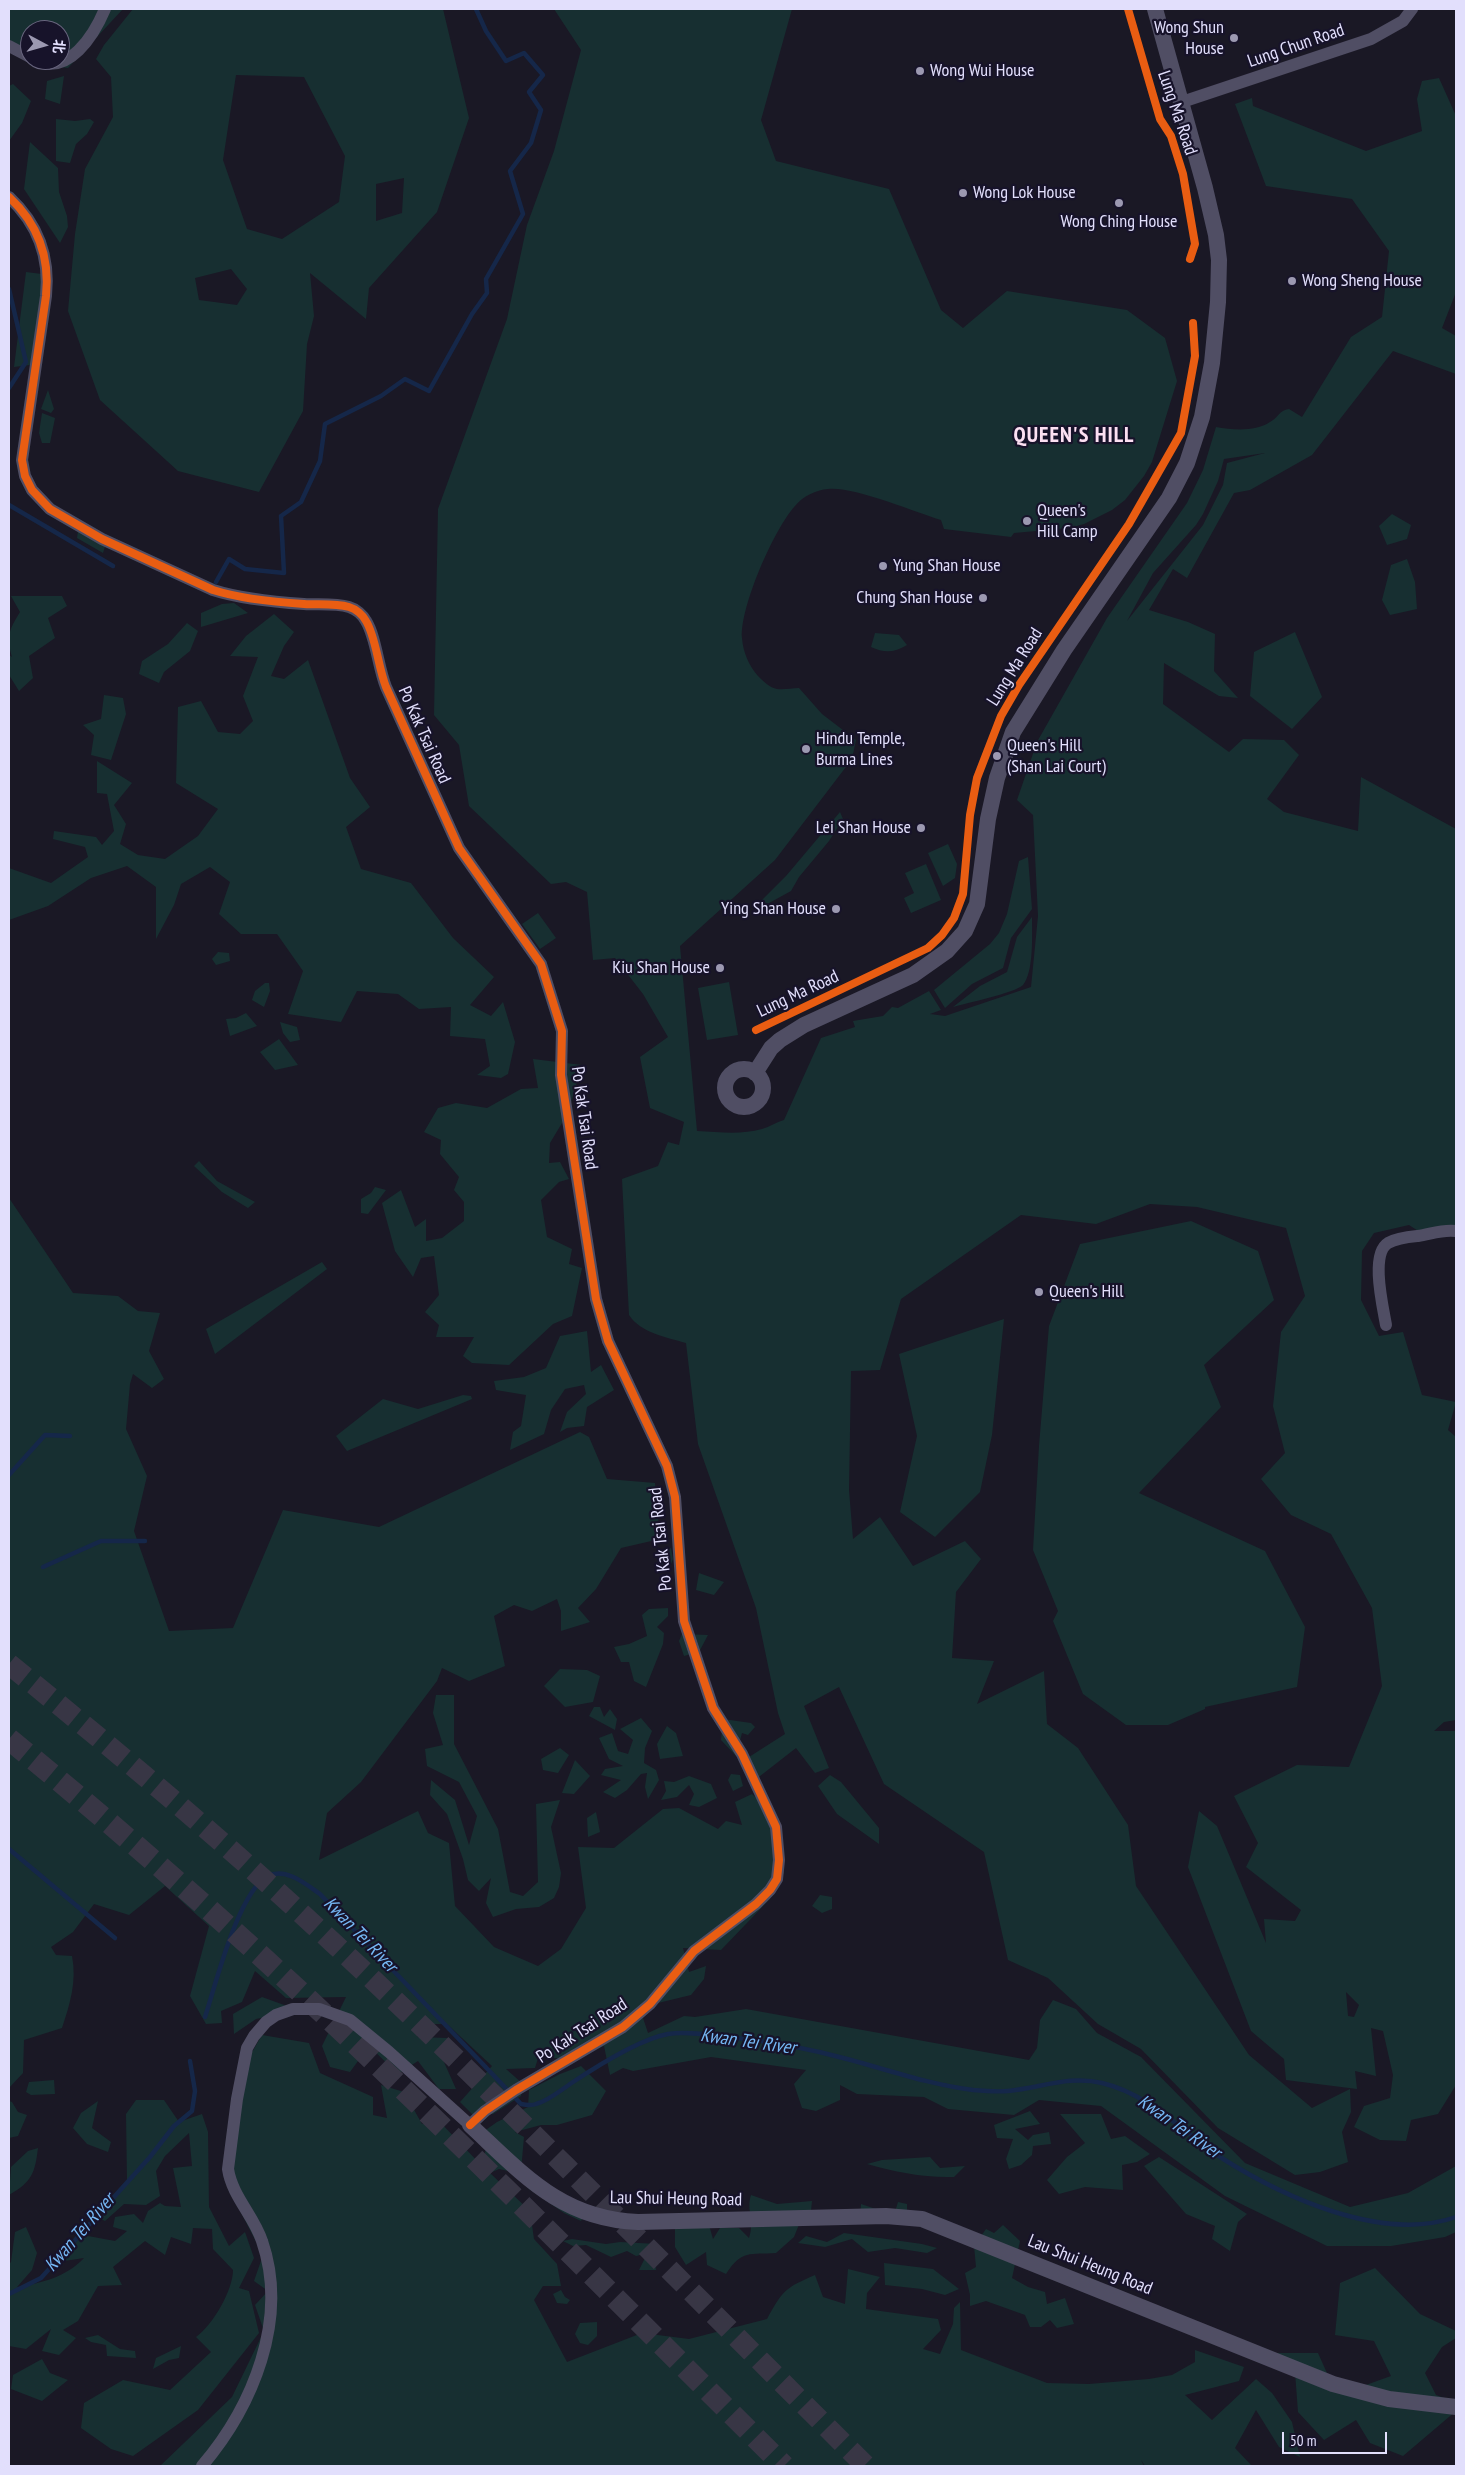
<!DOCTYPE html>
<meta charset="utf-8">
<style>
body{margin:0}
#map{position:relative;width:1465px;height:2475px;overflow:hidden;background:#1a1825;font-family:"PT Sans Narrow","Noto Sans SC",sans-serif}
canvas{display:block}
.frame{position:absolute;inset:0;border:10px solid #e2dffc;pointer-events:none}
.north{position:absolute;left:20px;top:20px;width:50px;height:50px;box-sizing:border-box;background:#17132a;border:1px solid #68657e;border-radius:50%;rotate:96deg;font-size:14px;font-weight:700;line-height:20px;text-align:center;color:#e2dffc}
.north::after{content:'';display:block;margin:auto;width:18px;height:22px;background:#9c99b1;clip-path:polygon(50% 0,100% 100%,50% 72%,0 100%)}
.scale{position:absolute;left:1282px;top:2432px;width:105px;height:22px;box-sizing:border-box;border:2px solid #e2dffc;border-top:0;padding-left:6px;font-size:15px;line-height:18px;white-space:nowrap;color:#e2dffc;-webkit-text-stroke:4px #17132a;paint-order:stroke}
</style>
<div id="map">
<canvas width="1465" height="2475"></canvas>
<div class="frame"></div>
<div class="north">北</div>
<div class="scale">50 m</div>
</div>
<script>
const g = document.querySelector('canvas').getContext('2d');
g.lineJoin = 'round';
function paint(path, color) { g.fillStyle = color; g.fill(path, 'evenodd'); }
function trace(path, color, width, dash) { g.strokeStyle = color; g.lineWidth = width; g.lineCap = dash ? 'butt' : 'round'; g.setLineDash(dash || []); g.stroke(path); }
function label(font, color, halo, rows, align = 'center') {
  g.font = font + ' "PT Sans Narrow",sans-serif'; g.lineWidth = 4.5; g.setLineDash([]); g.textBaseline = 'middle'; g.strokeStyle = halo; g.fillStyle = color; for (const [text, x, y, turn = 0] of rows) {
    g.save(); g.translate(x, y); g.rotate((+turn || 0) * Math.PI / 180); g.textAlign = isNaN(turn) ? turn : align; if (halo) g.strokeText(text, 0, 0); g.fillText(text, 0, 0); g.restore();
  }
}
paint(new Path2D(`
 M9,9H123L68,68L34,64L9,52ZM30,30H60V60H30Z
 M133,9H443L469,118L437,212L369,288L366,319L310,273L314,316L307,344L303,411L259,492L178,471L100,400L68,311L75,234L85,169L113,117L111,77L96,59L104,45ZM236,75L304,77L345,156L339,202L282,239L247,229L223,160ZM404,178L402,213L376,221V184ZM231,269L247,289L237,305L199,300L195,278Z
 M554,9H792L761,120L776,161L889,189L941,310L963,328L1007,291L1127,310L1165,338L1177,381L1152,462L1144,476L1125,500L1112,510L1084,524L1069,528L1014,533L1011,537L944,529L941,520C915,512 853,486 828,489C816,490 803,496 795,506C774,529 740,607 742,638C743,652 749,666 758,676C763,681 770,688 777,689C784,690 792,688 799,688L822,714L856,740L852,759L775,860L680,946L697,1131C719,1132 741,1135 762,1129C770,1127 776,1122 784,1120L821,1038L855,1027L853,1021L883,1016L892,1007L898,1008L929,991L941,1010L930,1014L945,1016L1031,987L1038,916L1033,815L1017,800L1037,742L1107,618L1187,503L1203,470L1216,427C1233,430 1255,432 1270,422C1278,418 1279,410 1289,409L1302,417L1351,337L1382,317L1389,251L1352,199L1266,186L1235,104L1252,98L1253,106L1366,151L1422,131L1417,99L1422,81L1439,78L1456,116V292L1442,328L1456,336V374L1393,351L1312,455L1250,490L1234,493L1187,578L1173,569L1149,610L1188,622L1215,634L1214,671L1238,698L1219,696L1164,663L1163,704L1229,752L1243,739L1284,740L1299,755L1267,799L1284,812L1358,831L1361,777L1456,829V1227L1426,1236L1409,1225L1374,1233L1362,1251L1361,1300L1379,1336L1403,1332L1422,1395L1456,1402L1448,1430L1456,1437V1720L1444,1722L1434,1731H1456V2085L1438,2114L1411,2120L1406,2141L1380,2140L1354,2127L1364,2106L1390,2098L1393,2075L1383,2031L1371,2028L1376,2076L1355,2071L1357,2089L1286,2080L1284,2059L1251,2031L1188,1867L1199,1811L1217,1826L1266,1943L1264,1919L1295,1921L1301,1910L1246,1867L1258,1843L1234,1796L1297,1765L1349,1767L1382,1686L1372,1608L1331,1534L1291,1515L1261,1479L1285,1453L1273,1406L1281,1332L1305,1296L1286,1228L1197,1207L1150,1204L1096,1224L1021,1215L901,1299L880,1370L851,1371L849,1490L853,1539L880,1517L913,1566L965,1541L981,1559L956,1592L952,1658L994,1661L977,1704L1044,1671L1047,1724L1078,1748L1128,1825L1136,1886L1249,2055L1312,2108L1350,2089L1351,2112L1342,2132L1348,2162L1320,2172L1295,2175L1218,2128L1141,2049L1098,2024L1048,1978L1008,1960L984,1852L884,1784L839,1687L804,1706L829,1768L815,1773L796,1748L755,1780L749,1757L785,1734L778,1713L756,1608L698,1444L686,1343C666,1337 641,1333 629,1315L622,1179L658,1166L668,1142L679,1145L684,1122L650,1108L640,1057L668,1037L643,994L615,958L593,960L587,892L566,882L551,884L469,806L459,745L434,715L438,509L507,319L527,225L554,151L581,50ZM1265,453L1227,463L1223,485L1203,525L1127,621L1153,573L1196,525L1203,514L1218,481L1224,459ZM1346,1992L1359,2005L1354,2017L1348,2016Z
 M64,76L60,104L45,99L47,81Z
 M13,84L31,101L22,123L9,141V86Z
 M56,119L75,121L90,119L94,122L87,134L76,144L70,163L56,161Z
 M30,142L58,168L59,192L67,216L68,227L60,243L24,189Z
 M26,272L50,275L37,364L14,367Z
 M48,390L54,409L51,413L41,409Z
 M42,413L55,418L50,443H42L39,433Z
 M1392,514L1411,525L1407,539L1387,545L1379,526Z
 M79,524L108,537L103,553L77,538Z
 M1407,559L1415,582L1417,609L1390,615L1382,600L1391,565Z
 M11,596H62L67,606L48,618L55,638L29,656L33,678L19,691L9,675V655L12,657C6,636 9,630 20,612Z
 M234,603L248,613L201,627V613L222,604Z
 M274,614L294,632L284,646L271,676L284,679L308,660L350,778L370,807L346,827L361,869L411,883L453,938L494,977L470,1005L491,1016L503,1002L515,1042L508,1074L501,1078L477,1075L490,1066L485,1039L450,1036L451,1007L419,1009L398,994L357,991L341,1022L288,1014L303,971L277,934H241L219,914L230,882L210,867L181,884L174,905L156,939V887L127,866L91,878L48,906L9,920V868L51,883L88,857L85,847L53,839L54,831L96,837L102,845L114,831L107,794L97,793V761L132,783L114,805L126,824L120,844L138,855L165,859L198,836L218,809L176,783L178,707L201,701L218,732L240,734L253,721L243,696L258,657L230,656L246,636Z
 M187,623L198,631L190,651L164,672L159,683L139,674L142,661L168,644Z
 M1295,632L1322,697L1292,729L1250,696L1254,652Z
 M875,633L899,635L907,645C894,653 884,653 871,647Z
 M104,695L123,698L126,714L111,760L91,755L94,735L83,725L101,719Z
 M840,812L843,819L829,841L799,877L791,891L760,908L758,904L786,876Z
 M948,844L957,864L955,878L943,886L928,853Z
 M1028,857L1032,909L1011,938L1003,968L972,984L945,1008L934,990L990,944L999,933L1007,914L1019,861Z
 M926,864L941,900L911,913L904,898L914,893L905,873Z
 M538,913L556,938L540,949L522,924Z
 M1032,917C1032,934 1034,972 1023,985C1015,993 966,1003 953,1007L980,986L1007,972L1017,937Z
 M218,952L229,953L230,961L216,965L212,959Z
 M729,982L738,1035L707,1040L698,988Z
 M265,983H269L270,991L264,1007L252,1000L255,991Z
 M246,1013L257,1026L230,1036L226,1019L236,1018Z
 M280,1022L297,1027L300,1040L290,1042L283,1033Z
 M279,1039L298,1065L275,1070L260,1052Z
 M533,1059L582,1065L568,1113L550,1143L549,1163L560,1162L569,1179L559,1182L541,1200L547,1237L572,1249L569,1264L582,1268L572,1316L553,1324L509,1365L472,1363L463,1356L474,1337H436L439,1325L425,1312L439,1295L434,1256L421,1258L413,1277L395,1251L382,1203L401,1190L415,1227L426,1219V1241L442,1238L464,1221V1202L454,1190L459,1177L440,1154L441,1140L424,1132L438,1108L456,1103L487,1108L521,1089L538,1088Z
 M199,1161L217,1181L255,1202L248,1208L222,1192L194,1166Z
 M375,1187L386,1190L368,1214L361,1213V1199L371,1193Z
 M9,1198L73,1293L118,1296L138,1311L160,1313L149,1351L164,1379L152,1388L133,1374L130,1384L126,1429L147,1476L134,1531L169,1631L233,1628L283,1510L379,1527L580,1432L589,1437L607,1479L655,1483L660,1539L621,1548L596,1589L578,1608L590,1622L561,1631V1611L557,1599L532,1611L514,1605L494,1616L505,1666L469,1681L442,1668L437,1681L361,1782L327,1813L319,1860L418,1811L428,1833L449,1843L455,1906L494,1947L538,1966L561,1949L586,1908L578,1847L614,1848L663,1809L679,1808L718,1829L726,1821L742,1825L735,1802L752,1794L779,1819L784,1873L770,1899L721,1950L683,1948L689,1972L706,1966L704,1979L691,1995L658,2003L643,2018L648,2033L684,2016L695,2017L746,2009L1029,2060L1037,2048L1040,2020L1053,2000L1076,2009L1097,2033L1141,2057L1245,2163L1350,2207L1408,2193L1456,2166V2232L1445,2237L1391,2246H1327L1225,2196L1101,2106L1039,2100L1014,2115L948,2109L924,2097L857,2094L840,2085V2100L816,2111L802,2108L794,2084L806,2070L711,2057L633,2071L623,2068L610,2075L604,2046L566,2060L539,2055L535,2068L506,2069L523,2084L521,2096L493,2114L473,2115L460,2102L492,2066L447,2024H431L417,2037L448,2038L439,2051L456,2089H439L418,2061L398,2074L369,2046L350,2072L330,2067L322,2046L346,1997L286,1998L255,1971L242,2002L221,2011L222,2023L206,2024L190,1996L209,1926L165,1886L129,1915L94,1904L73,1932L51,1947L56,1955L72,1956C77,1981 70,2004 62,2028L24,2040L23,2073L9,2088Z
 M1191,1221L1258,1251L1274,1300L1204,1365L1221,1407L1139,1493L1265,1551L1305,1627L1297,1687L1205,1707V1709L1168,1725H1126L1083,1694L1053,1621L1058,1611L1033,1550L1039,1446L1049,1326L1080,1244Z
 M322,1262L327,1269L215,1354L206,1329Z
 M1004,1319L992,1435L980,1492L935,1537L900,1512L917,1436L899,1354Z
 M587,1331L591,1372L601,1365L614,1390L587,1407L584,1426L567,1428L560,1432L567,1412L586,1394L584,1385L565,1389L551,1410L544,1434L510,1450L513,1432L521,1426L526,1395L496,1390L494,1381L524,1377L546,1368L560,1336Z
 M463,1395L471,1396L472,1399L347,1451L336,1436L383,1399L418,1409Z
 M671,1548L673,1559L669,1569L659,1568L657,1554Z
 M699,1573L724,1582L714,1595L696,1590Z
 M668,1608V1616L657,1627L664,1633L663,1644L646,1687L634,1681L629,1662H621L614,1647L629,1644L647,1636L642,1615L649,1609Z
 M682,1634L708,1635L699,1652L684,1656L679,1641Z
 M560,1669L587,1670L600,1676L593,1702L565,1707L544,1686Z
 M436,1695H454V1744L498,1829L510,1892L523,1896L538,1882L536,1804L560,1800L551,1827L561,1873L559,1887L554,1898L539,1907L516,1909L493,1917L486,1903L491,1878L479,1891L468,1880L463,1859L447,1814L430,1795L431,1780L455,1800L469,1845L477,1816L459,1782L427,1766L425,1749L443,1745L433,1713Z
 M594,1707H600L604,1717L610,1709L617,1719L615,1730L589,1716Z
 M641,1718L652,1731L645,1748L644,1763L656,1770L659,1780L648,1799L645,1787L647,1773L641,1774L627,1790L615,1798L603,1792L621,1780L601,1775L605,1769L623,1766L609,1759L599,1738L612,1733L618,1751L628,1754L633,1740L620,1729Z
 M723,1719L751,1723L755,1727L748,1735L742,1733L736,1756L721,1740Z
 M667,1726L676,1733L683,1756L660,1759L657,1744Z
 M560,1748L569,1755L558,1773L543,1770L541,1759Z
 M575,1760L590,1776L574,1794L562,1793Z
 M731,1774L740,1775L743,1786L733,1791L728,1780Z
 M830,1775L841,1782L879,1828V1844L837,1814L818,1786Z
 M689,1776L711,1784L717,1798L699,1807L689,1805L694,1794L689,1785L677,1797L661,1800L666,1791L664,1781L674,1782Z
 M596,1812L600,1832L588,1837L587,1818Z
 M820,1895L832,1897V1909L822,1913L812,1906Z
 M262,1997L298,2010L256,2019L234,2034L233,2014Z
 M262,2035L309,2043L320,2073L373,2097V2115L387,2118L381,2085L404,2092L422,2124L438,2120L482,2166L486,2148L480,2134L497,2122L528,2107L529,2090L560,2074L581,2066L606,2091L592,2115L557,2125H541L515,2132L524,2137L521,2171L584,2216L581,2221L564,2213L529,2189L513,2172L499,2169L490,2173L530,2211L534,2239L557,2264L561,2286H543L534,2300L567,2362L642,2333L689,2339L767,2319C783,2290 785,2288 815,2275L823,2297L845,2304L848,2269L880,2277L867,2293L866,2309L938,2319L941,2330L923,2349L940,2354L953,2324L954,2308L960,2302L961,2350L1047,2383L1089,2384L1149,2379L1172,2375L1195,2362V2350L1244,2367L1239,2381L1185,2395L1212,2420L1256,2379L1272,2393L1292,2422L1300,2457L1279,2447L1256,2410L1235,2448L1252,2466H1145L1141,2460L1144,2466H160L232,2397L264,2331L255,2305L268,2291L254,2281L263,2255L237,2205L228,2164L248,2059Z
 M54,2080L55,2094L31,2095L26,2092L29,2082Z
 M136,2100H164L179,2122L202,2114L208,2132L209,2207L229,2246L245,2232L254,2258L239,2288L249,2291L259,2333L198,2410L133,2456L111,2449L81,2428L84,2403L123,2380L170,2390L211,2352L196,2337C213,2325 233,2290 233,2270L213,2249L212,2229L193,2228L191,2244L171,2237L165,2255L145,2241L113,2267L122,2285L98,2286L78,2321L63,2330L76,2338L59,2355L42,2351L51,2329L26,2349L9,2346V2264L11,2262L15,2232L26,2227L37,2253L32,2270L17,2287C42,2283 66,2277 84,2258L64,2261L85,2228L88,2236L115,2241L127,2231L113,2227L115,2217L134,2214L143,2223L148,2211L160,2203L165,2206L181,2207L173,2168L192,2166L189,2133L165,2156L156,2171L160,2196L146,2205L124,2204L105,2221L95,2216L127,2182L126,2114Z
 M9,2101L12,2102L18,2112L27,2115L18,2136L9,2138Z
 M98,2101L92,2128L111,2142L108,2152L87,2144L73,2128L81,2113Z
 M1030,2111L1040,2124L1015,2129L1028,2140L1033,2135L1049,2132L1051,2144L1033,2146L1032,2155L1021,2165L1009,2169L1006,2159L1013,2139L997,2138L994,2125Z
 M1060,2114H1101L1111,2139L1125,2136L1150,2154L1137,2162L1122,2165L1123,2190L1085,2187L1059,2194L1047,2180L1067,2157L1085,2143Z
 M38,2148C35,2173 32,2182 9,2195L11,2167L28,2151Z
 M930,2157L940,2168L965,2166L954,2177C924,2178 896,2172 867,2164L882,2160Z
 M1159,2157L1247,2214L1238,2222L1230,2251L1212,2239L1215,2226L1186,2214L1144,2166Z
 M751,2195L777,2204L812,2201L810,2221L800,2222L794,2237L776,2253C750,2255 742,2249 726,2274L707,2265L706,2252L686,2265L675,2247V2228L709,2225L713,2239L720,2228H739L749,2238C755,2221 746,2210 751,2195Z
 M898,2202L907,2204V2218H860L861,2204L894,2215Z
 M1003,2225L1020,2241L1012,2278L1028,2287L1045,2292L1047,2304L1065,2298L1074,2324L1057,2328L1050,2320L1041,2327H1030L1025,2315L986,2301L970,2306V2295L965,2273L976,2267L974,2246L986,2229L994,2233Z
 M844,2233L922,2244L937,2248L927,2253L895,2248L868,2252L852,2239L825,2247L798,2243L806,2236L827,2242Z
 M572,2239L606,2244L620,2242L657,2244V2251L636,2256L627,2251L611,2257L586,2245L573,2246L563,2241Z
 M645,2258L655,2262L656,2270H639Z
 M884,2263L933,2269L959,2289L945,2295L922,2289L885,2285Z
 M1375,2268L1420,2314L1456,2331V2338L1442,2347L1425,2373L1436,2395L1456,2402V2411L1403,2456L1370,2443L1356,2420L1324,2440L1298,2412L1295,2372L1251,2353H1318L1331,2382L1363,2386L1391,2376L1374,2341L1335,2335L1340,2283Z
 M561,2290L565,2297L570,2300L567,2304L557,2303L553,2294Z
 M597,2322V2336L588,2345L580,2343L575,2334L580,2323Z
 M98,2335L120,2349L135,2351L136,2358L107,2356L106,2345L91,2342L85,2338Z
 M181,2346L179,2358L169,2360L153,2369L156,2358Z
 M42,2359L50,2373L68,2380L42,2401L11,2389L13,2375Z`), '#172f31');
trace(new Path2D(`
 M9,289L26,362L9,388
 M9,505L113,566
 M216,582L229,559L245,569L284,573L281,516L301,502L320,461L325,424L381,396L405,379L429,391L472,314L487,293L486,279L523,214L510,171L531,143L541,110L529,92L543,75L524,53L506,61L486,31L476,9
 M9,1475L45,1435L70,1436
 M43,1567L101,1541H145
 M9,1849L115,1938
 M205,2017C216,1984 238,1892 268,1876C286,1867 307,1885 320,1894L521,2104C526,2105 531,2106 536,2104C548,2101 560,2091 570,2084C594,2068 640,2039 668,2034C687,2031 709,2035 728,2037C770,2041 811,2049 851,2060C891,2071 932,2085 973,2090C984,2091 997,2092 1008,2091C1041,2088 1069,2075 1102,2083C1149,2094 1182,2131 1220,2157C1283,2197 1382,2243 1456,2217
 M9,2294L41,2278L150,2157L174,2126L192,2111L195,2091L190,2061`), '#152749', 4.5);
trace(new Path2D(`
 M9,1664C105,1742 200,1821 292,1905C490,2085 676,2278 866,2466`), '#383645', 21, [21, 11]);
trace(new Path2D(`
 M9,1739C94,1809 178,1881 260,1955C440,2119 611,2295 784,2466`), '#383645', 22, [22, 11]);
trace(new Path2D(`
 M9,46L30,57
 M36,60C69,76 94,35 105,9
 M1182,102L1371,39L1403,21L1412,9
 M9,197C38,224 50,258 46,296L22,460L25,476L32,490L50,509L102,539L213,590C241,599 274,602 304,604C318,605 335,603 349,607C356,609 363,615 366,621C376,637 378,667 386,687L459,848L541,964L562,1031L561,1075L596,1299L608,1341L667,1466L675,1497L684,1621L713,1708L742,1754L776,1827L779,1860L777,1879L770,1890L756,1904L694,1951L650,2004L623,2027L516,2090L485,2111L470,2125L389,2052L350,2020L319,2009H293L276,2015L266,2022L254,2036L247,2048L237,2099L228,2169C232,2196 254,2216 262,2241C289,2319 253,2406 202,2466
 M1386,1325C1383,1307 1370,1254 1388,1243C1397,1238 1408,1237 1418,1236C1431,1234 1443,1229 1456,1231`), '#504e64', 12);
trace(new Path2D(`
 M725 1088a19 19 0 1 1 38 0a19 19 0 1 1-38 0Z
 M755,1073L771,1048L780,1040L804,1025L913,975L947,951L965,931L977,904L988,819L997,778L1013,732L1064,650L1169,498L1187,463L1202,417L1212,363L1218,302L1219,260L1216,235L1205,188L1155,9
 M470,2125C523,2174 561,2219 638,2222L886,2216L922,2219L1333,2384L1389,2399L1456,2407`), '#504e64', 16);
trace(new Path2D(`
 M1128,9L1160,119L1171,136L1183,174L1195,244L1190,259
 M9,197C38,224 50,258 46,296L22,460L25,476L32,490L50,509L102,539L213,590C241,599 274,602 304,604C318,605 335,603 349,607C356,609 363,615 366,621C376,637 378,667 386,687L459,848L541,964L562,1031L561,1075L596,1299L608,1341L667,1466L675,1497L684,1621L713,1708L742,1754L776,1827L779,1860L777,1879L770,1890L756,1904L694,1951L650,2004L623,2027L516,2090L485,2111L470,2125
 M756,1030L928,948L942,935L954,918L963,894L970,815L977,778L1001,716L1019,685L1129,524L1181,433L1195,356L1193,323`), '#e95d12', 8);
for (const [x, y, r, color] of [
 [1234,38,5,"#9c99b1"],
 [920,71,5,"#9c99b1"],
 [963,193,5,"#9c99b1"],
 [1119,203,5,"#9c99b1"],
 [1292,281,5,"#9c99b1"],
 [1027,521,5,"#9c99b1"],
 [883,566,5,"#9c99b1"],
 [983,598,5,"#9c99b1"],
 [806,749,5,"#9c99b1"],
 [997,756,5,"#9c99b1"],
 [921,828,5,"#9c99b1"],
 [836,909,5,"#9c99b1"],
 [720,968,5,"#9c99b1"],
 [1039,1292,5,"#9c99b1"]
]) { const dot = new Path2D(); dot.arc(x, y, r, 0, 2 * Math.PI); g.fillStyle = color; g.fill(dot); trace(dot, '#17132a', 2); }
label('18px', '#e2dffc', '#17132a', [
 ["Wong Shun",1224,28,"right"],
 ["House",1224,49,"right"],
 ["Wong Wui House",930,71],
 ["Wong Lok House",973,193],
 ["Wong Ching House",1119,222,"center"],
 ["Wong Sheng House",1302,281],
 ["Queen's",1037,511],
 ["Hill Camp",1037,532],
 ["Yung Shan House",893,566],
 ["Chung Shan House",973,598,"right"],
 ["Hindu Temple,",816,739],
 ["Burma Lines",816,760],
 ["Queen's Hill",1007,746],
 ["(Shan Lai Court)",1007,767],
 ["Lei Shan House",911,828,"right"],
 ["Ying Shan House",826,909,"right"],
 ["Kiu Shan House",710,968,"right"],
 ["Queen's Hill",1049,1292]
], 'left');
label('18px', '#e2dffc', '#17132a', [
 ["Lung Chun Road",1296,46,-19],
 ["Lung Ma Road",1177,113,71],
 ["Lung Ma Road",1015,667,-58],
 ["Po Kak Tsai Road",424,735,66],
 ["Lung Ma Road",798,994,-25],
 ["Po Kak Tsai Road",584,1118,82],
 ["Po Kak Tsai Road",661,1539,-96],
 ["Po Kak Tsai Road",582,2031,-33],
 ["Lau Shui Heung Road",676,2199,1],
 ["Lau Shui Heung Road",1090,2265,22]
]);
label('italic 19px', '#75b7f4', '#17132a', [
 ["Kwan Tei River",360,1935,46],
 ["Kwan Tei River",748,2042,8],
 ["Kwan Tei River",1179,2127,35],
 ["Kwan Tei River",80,2233,-49]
]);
g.letterSpacing = '1px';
label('bold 22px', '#fce0f2', '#17132a', [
 ["QUEEN'S HILL",1074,436]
]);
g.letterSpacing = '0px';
</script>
